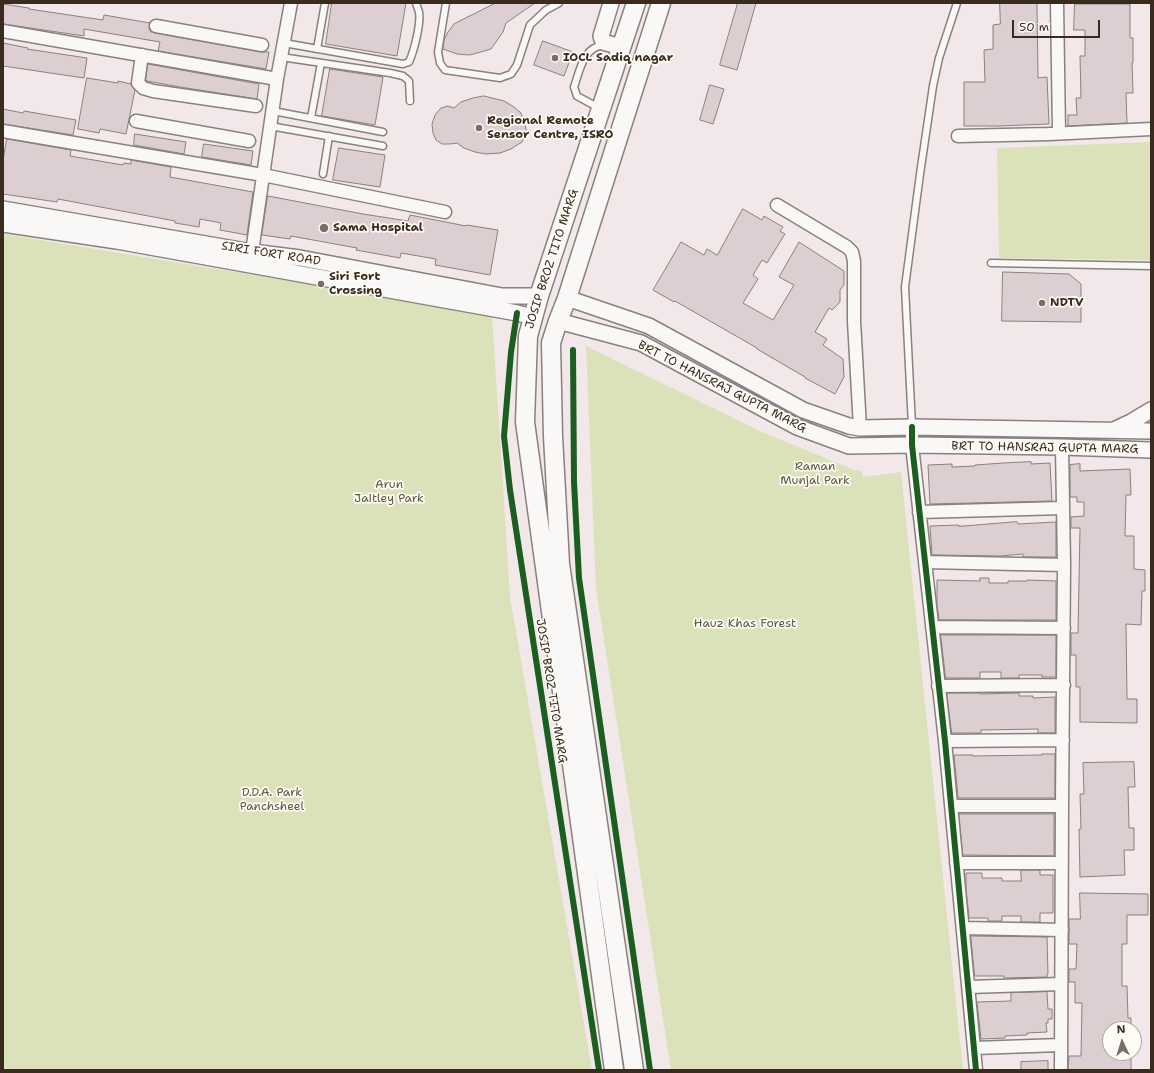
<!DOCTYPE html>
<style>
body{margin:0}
#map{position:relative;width:1154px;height:1073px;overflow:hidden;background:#f2e8ea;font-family:"Shantell Sans",sans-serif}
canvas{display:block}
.frame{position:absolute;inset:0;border:4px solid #3b2a1e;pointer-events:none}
.north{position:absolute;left:1102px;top:1021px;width:40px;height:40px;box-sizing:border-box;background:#fdfcf7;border:1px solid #afa8a0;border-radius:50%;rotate:356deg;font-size:11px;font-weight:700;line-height:16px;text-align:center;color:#3b2a1e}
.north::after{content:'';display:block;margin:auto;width:14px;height:18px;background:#7b6c65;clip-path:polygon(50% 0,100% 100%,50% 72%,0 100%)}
.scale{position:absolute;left:1012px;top:20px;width:88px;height:18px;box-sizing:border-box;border:2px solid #3b2a1e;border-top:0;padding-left:5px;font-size:12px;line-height:14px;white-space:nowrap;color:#3b2a1e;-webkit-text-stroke:3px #fdfcf7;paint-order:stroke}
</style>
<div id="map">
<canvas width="1154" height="1073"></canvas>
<div class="frame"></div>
<div class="north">N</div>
<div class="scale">50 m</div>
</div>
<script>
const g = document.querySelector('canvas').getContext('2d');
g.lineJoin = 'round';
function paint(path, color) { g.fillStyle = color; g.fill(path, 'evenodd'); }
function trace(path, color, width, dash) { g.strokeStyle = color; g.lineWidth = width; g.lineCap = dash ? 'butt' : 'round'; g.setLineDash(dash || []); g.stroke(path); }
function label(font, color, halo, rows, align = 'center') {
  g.font = font + ' "Shantell Sans",sans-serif'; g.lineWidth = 3.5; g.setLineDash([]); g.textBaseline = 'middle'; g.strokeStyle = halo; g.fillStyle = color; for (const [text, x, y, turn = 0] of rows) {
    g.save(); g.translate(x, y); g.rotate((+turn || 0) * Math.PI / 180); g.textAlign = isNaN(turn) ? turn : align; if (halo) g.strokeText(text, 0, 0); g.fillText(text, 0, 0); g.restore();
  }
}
paint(new Path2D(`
 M1151,142V260L999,258L997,148Z
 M3,234L492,314L510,597L592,1070H3Z
 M586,346L762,432L854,470L862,471L863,477L901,472L963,1070H671L596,589Z`), '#dbe1b8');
const building = new Path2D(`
 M332,3H406L397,56L326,44Z
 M496,3H535L506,23L503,32L491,49L470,55L457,54L443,49L444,40L448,32L454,24Z
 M738,3H756L737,70L720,65Z
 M1000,3H1037L1038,78L1047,77L1049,124L999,126H964V82H985L984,50L993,49V25L1000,24Z
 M3,4L29,8V9L103,20L104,15L150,23L149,29L151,32L155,33L261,52H269L266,69L158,51L160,42L84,29V36L3,24Z
 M1075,4H1130V38H1133V63H1132L1133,93H1126L1127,123L1068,126V115H1077L1076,98H1081L1080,56H1085V30H1074Z
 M543,41L573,52L564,76L534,65Z
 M3,43L28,48L27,49L87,58L84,78L3,66Z
 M148,64L259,84L257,99L180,87L147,81L146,80Z
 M330,69L383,77L375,125L322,116Z
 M87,78L118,83V81L131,84L135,90L126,134L100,129L99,133L78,129Z
 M710,85L724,89L713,124L700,120Z
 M484,96L504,101L514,107L521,113L524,121L527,133L522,142L511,149L500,153L486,154L475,152L464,148L457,143L450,144H442L436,140L433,133L432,124L435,115L441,108L448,106L454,108L461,102L473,98Z
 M3,109L23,113L24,111L76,120L73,135L3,124Z
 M135,134L186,142L184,154L134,145Z
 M7,139L71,150L70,156L123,165L124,163L131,164V160L171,167L170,177L253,192L247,235L220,230L221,223L200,219L199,227L175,223V221L58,199L57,202L3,194V161Z
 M204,144L253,151L251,165L202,157Z
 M339,148L385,155L380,187L333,180Z
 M268,196L363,214L408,221L410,215L466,226L467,225L498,230L490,275L435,265L436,259L401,253L400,258L356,250L357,248L291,236L290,239L262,235Z
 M743,209L762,220L764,216L783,227L780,231L785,234L767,263L762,260L753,275L758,279L743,303L773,320L794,285L779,277L799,242L844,271V285L840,290V302L832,310L829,308L815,332L827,339L823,345L843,359L844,377L835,394L805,378V377L757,349V348L675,301L674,302L653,290L681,242L704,255L707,249L717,255Z
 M1003,272L1069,274L1081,284V322L1002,321Z
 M1031,462V464L1050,463L1052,501L930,504L928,465L952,464V467L975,466V465L1003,463Z
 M1080,464V471L1130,469L1131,495H1126L1125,536H1134V569L1145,570V591H1142L1141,625L1126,624L1127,699H1137V723L1080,722V687H1076V655H1071V633H1078L1080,528H1071V517L1084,516V502H1077V497H1070V465Z
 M1017,522L1018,524L1056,522V557H1023V554L1000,556L932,555L930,526L959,525V526Z
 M980,578H989V583H1008V581H1027V580L1056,581V620H939L937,605V580L980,581Z
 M941,635H1056V677H1042V675H1019V678H1001V672H980V678H946Z
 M947,693H980V694L1019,693V696H1033V698L1055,697V733H1038V729L981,730V733H952Z
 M1042,754H1055V798H959V797H958L954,755H973V756L1042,755Z
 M1134,762L1135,787H1128L1129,828H1134V850H1124L1125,875L1080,877L1079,829H1081L1080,794H1084L1083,763Z
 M959,814H1054V856L963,855Z
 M1021,870H1040V875H1053V913H1040V922H1021V916H1002V921H988V918H969L966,889V873H982V878H1002V881H1021Z
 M1080,893L1148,894V915H1127V944H1122V986H1127L1128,1018H1131V1029H1110V1056H1131V1070H1068L1069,1056H1081L1082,1003H1075V982H1069V969H1076L1077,944H1069V919H1080Z
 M971,936L1047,937L1048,974H1047V977L1004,978V976H975Z
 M1047,992L1048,1009H1052V1019H1048V1023H1046L1047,1032L1027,1033V1035L1005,1036V1038L981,1039L977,1002L1011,1001V993Z
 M1048,1061V1070H1021V1062Z`);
paint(building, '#ddced1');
trace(building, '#88817f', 1);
const service = new Path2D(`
 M446,3L438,52L440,63L445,70L500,78L511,74L517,65L530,25L546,10L559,3
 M284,43L403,64L409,62C414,51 421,24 419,12C418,9 417,6 416,3
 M317,49L325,3
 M281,57L390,73L403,76L409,81L410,101
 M599,108L577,96L574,87C580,70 583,47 604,45
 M273,111L383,132
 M311,118L321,63
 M270,126L383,146
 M323,174L329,136
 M991,263L1151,266
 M912,426L905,287L920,174L933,86L939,58L957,3`);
const minor = new Path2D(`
 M1057,3L1059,132
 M156,26L262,45
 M3,31L277,79
 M142,55L138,83L143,88L153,91L256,106
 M136,121L249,141
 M3,131L263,175L445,212
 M958,136L1049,134L1151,129
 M777,205L847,247L852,252L854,261V321L860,428
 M252,252L277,79L291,3
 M912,427V445L945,741L976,1070
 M919,512L1063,508
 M925,562L1064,565
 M932,627L1064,628
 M938,686L1064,685
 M945,741L1063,740
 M951,806H1062
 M956,863H1062
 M963,928L1062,930
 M968,987L1061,984
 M974,1048L1061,1045
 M1061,1070L1062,806L1064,565L1062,447`);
const tertiary = new Path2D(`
 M611,3L601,36L603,42L621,47
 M3,209L252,252L300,258L502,296H539
 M3,224L117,241L517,313L533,317
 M567,298L649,326L803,410L849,426L860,428L912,427L1151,431
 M558,321L641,343L797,427L849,446L912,445L1062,447L1151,450
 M1116,429L1131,422L1151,410`);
const secondary = new Path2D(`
 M614,1070L525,422L528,336L539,296L636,3
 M634,1070L560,564L553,436L551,343L558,321L567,298L661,3`);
trace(service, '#88817f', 9);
trace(minor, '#88817f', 15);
trace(tertiary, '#88817f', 18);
trace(secondary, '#88817f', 21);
trace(service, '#faf8f7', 6);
trace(minor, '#faf8f7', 12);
trace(tertiary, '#faf8f7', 15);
trace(secondary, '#faf8f7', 18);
trace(new Path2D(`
 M517,313L511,352L504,436L510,490L599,1070
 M573,350L574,482L579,578L650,1070
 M912,427V445L945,741L976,1070`), '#1b5e20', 6);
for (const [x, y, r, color] of [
 [555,58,4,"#7b6c65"],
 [479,128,4,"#7b6c65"],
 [324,228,5,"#7b6c65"],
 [321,284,4,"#7b6c65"],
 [1042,303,4,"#7b6c65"]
]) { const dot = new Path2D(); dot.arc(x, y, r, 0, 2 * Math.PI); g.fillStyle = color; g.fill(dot); trace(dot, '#fdfcf7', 1.5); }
label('bold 12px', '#3b2a1e', '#fdfcf7', [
 ["IOCL Sadiq nagar",563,58],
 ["Regional Remote",487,121],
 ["Sensor Centre, ISRO",487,135],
 ["Sama Hospital",333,228],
 ["Siri Fort",329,277],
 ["Crossing",329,291],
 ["NDTV",1050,303]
], 'left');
label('12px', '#3b2a1e', '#fdfcf7', [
 ["SIRI FORT ROAD",271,254,9],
 ["JOSIP BROZ TITO MARG",552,259,-72],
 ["BRT TO HANSRAJ GUPTA MARG",722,387,27],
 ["BRT TO HANSRAJ GUPTA MARG",1045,448,1],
 ["JOSIP BROZ TITO MARG",551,691,81]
]);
label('12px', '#5e563a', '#fdfcf7', [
 ["Raman",815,467],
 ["Munjal Park",815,481],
 ["Arun",389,485],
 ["Jaitley Park",389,499],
 ["Hauz Khas Forest",745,624],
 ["D.D.A. Park",272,793],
 ["Panchsheel",272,807]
]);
</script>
